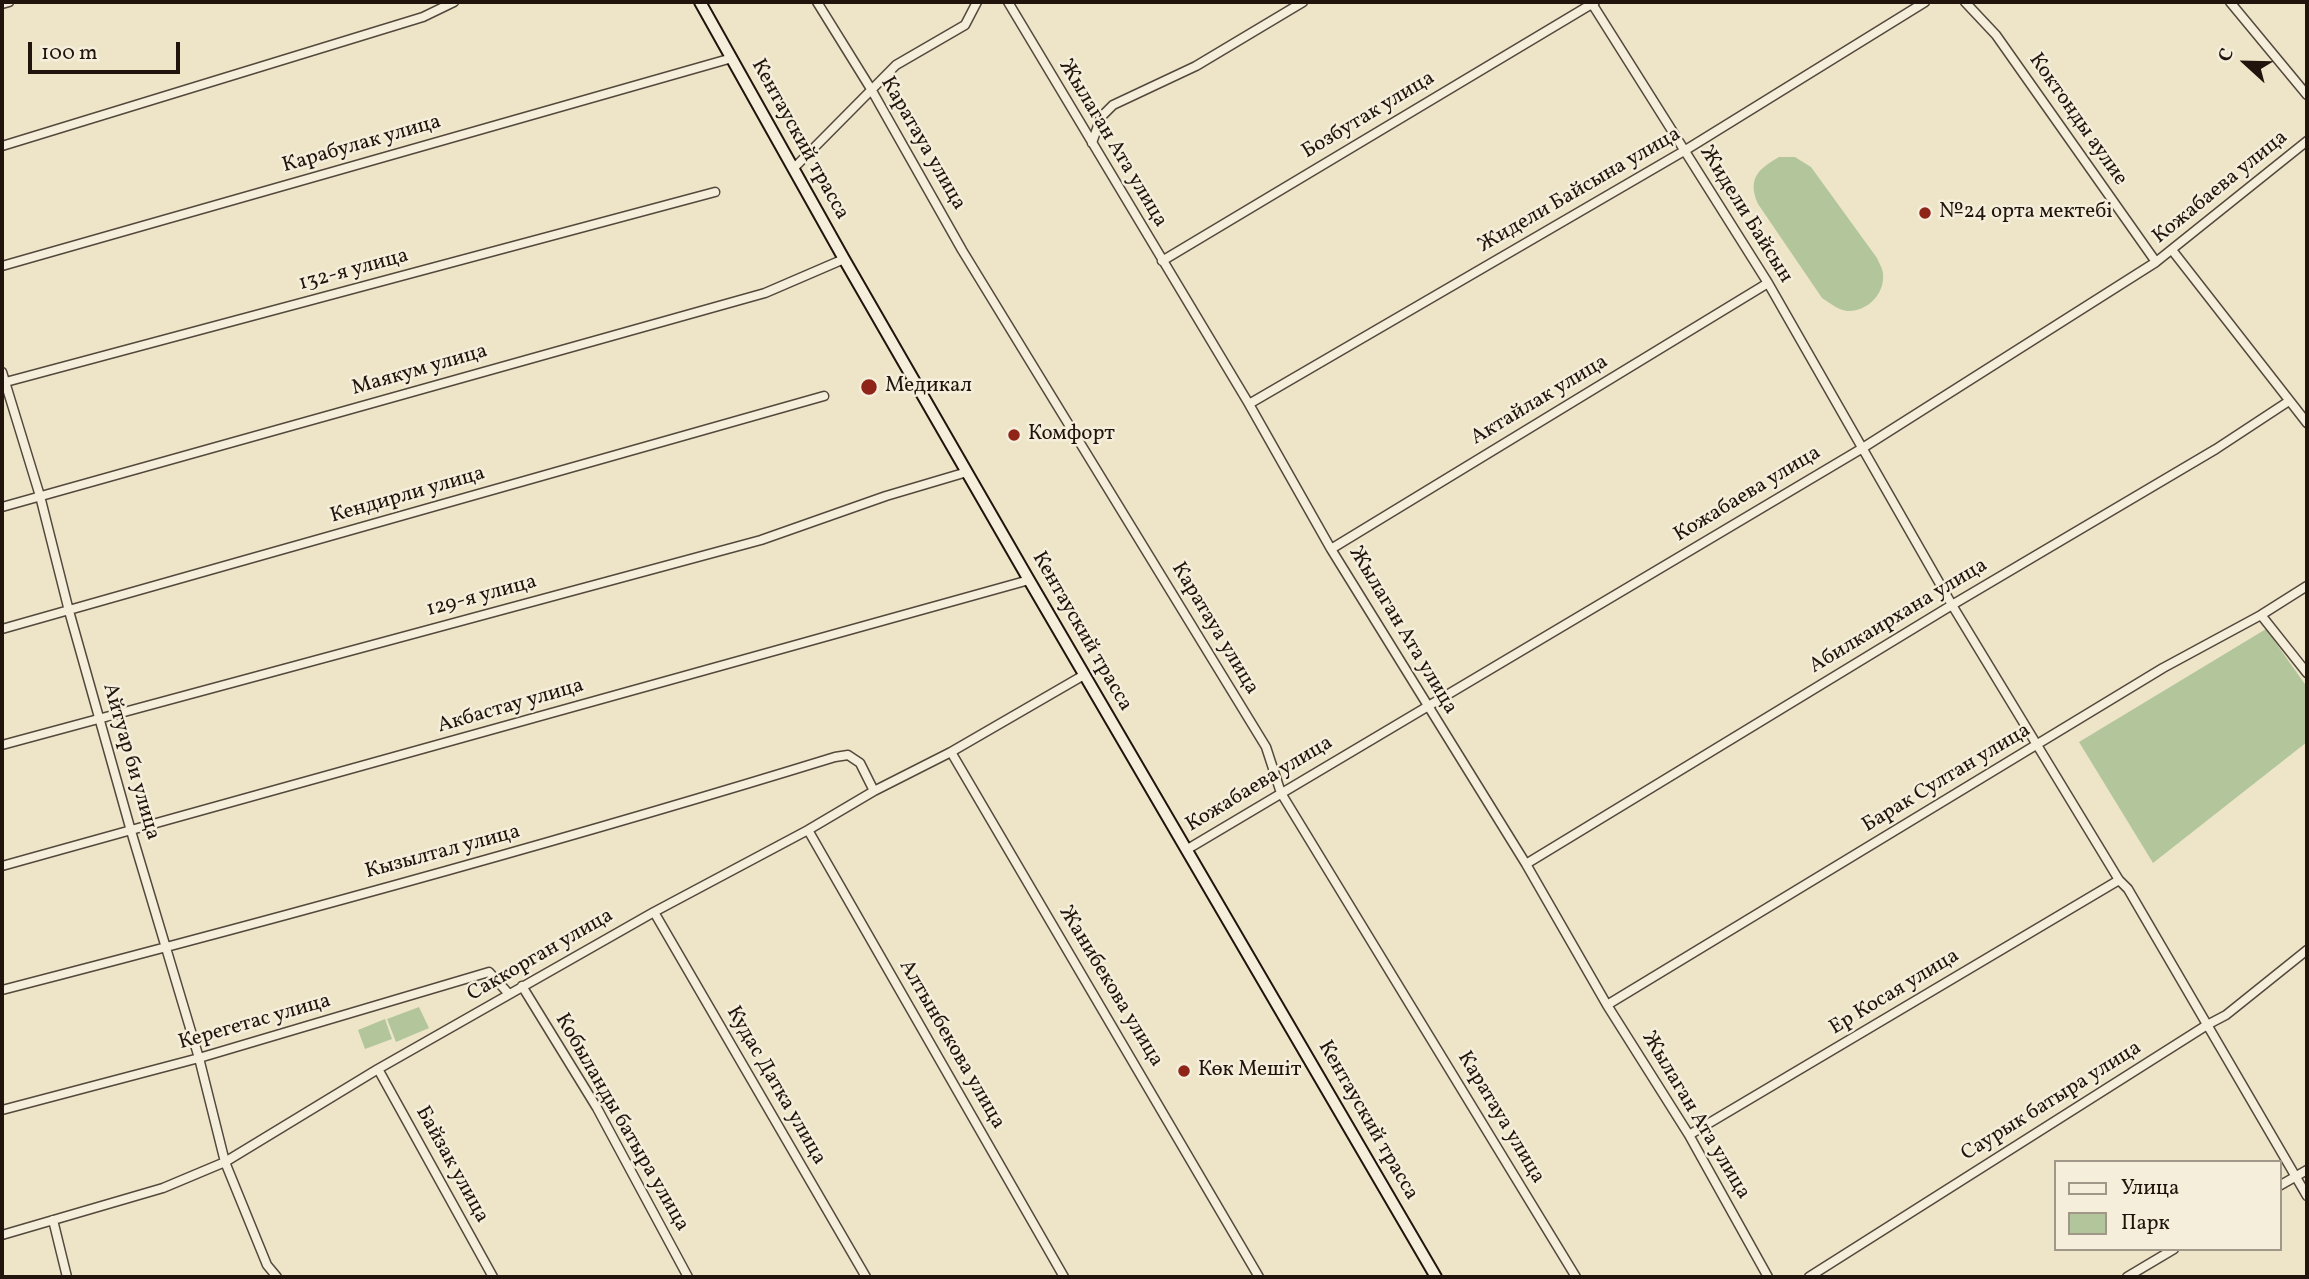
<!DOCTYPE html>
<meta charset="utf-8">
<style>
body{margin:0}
#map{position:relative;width:2309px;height:1279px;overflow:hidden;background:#eee5c8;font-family:Vollkorn,serif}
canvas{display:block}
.frame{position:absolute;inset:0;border:4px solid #21140d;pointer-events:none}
.legend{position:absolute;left:2054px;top:1160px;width:228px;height:91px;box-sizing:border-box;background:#f4eedb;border:2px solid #a09789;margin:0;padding:9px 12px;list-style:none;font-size:21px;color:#21140d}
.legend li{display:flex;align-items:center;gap:14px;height:35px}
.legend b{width:35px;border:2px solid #a09789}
.north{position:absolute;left:2211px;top:28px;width:70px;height:70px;-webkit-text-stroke:5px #f4eedb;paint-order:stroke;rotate:292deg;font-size:19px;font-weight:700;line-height:28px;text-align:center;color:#21140d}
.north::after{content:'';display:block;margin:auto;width:24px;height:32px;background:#21140d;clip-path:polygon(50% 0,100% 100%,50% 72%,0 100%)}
.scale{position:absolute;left:28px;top:42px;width:152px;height:32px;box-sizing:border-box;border:4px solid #21140d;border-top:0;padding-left:9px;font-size:21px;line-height:24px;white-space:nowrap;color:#21140d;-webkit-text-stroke:5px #f4eedb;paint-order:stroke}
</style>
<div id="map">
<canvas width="2309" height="1279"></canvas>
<div class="frame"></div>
<ul class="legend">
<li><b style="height:9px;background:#f4eedb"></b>Улица</li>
<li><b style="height:19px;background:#b3c69b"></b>Парк</li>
</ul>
<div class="north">С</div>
<div class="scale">100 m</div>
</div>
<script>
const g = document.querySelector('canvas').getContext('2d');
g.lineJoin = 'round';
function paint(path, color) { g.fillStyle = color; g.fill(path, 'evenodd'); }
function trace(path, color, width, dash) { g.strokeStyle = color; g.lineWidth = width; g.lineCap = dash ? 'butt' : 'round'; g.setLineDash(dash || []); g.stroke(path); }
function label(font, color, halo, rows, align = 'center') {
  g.font = font + ' Vollkorn,serif'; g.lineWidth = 5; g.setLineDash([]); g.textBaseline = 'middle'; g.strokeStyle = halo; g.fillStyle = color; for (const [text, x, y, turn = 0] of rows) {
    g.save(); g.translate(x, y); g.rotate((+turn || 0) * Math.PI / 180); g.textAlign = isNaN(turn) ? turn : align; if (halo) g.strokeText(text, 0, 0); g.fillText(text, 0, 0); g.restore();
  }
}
paint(new Path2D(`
 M1779,157H1795L1811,167L1877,258C1879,263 1883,269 1883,274C1885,294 1867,312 1847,311C1838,310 1830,303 1822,298L1758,204C1747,179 1758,169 1779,157Z
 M2266,629L2307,687V742L2153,863L2079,742Z
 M419,1007L429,1028L396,1042L387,1019Z
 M385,1019L392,1039L365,1049L358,1030Z`), '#b3c69b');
const street = new Path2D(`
 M817,2L871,89L962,250L1266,747L1281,793L1576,1277
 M1008,2L1249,404L1331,549L1526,864L1607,1005L1689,1135L1768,1277
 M1591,2L1768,283L1952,605L2119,880L2128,889L2307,1196
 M1965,2L1996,35L2156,262
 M2230,2L2307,95
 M2,4L9,2
 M1092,143L1101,117L1113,105L1196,66L1303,2
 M2,146L423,17L454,2
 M793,169L896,65L965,25L977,2
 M2172,250L2307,423
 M1162,261L1595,2
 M2,266L732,58
 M2,372L40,496L69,611L131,831L199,1058L225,1162L267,1265L277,1277
 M2,383L715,192
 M1249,404L1684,151L1925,2
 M2,507L765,293L844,259
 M1331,549L1768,283
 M2261,615L2307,673
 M2,629L824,396
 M2,745L761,540L886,496L967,472
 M951,752L1259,1277
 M808,830L1064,1277
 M1186,850L1861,449L2156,262L2307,141
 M1526,864L1952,605L2216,449L2289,401
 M2,866L1029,580
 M654,912L866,1277
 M522,986L597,1108L688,1277
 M2,990C281,918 559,842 835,757L848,755L860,763L874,791
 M1607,1005L2163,668L2261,615L2307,586
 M378,1069L493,1277
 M2,1110L199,1058L489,972L509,994
 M1689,1135L2119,880
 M2279,1186L2307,1170
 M53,1220L67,1277
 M2,1235L163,1188L225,1162L378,1069L654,912L808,830L874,791L951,752L1084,675
 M1809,1277L2207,1025L2226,1015L2307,950
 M2127,1277L2174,1249`);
const secondary = new Path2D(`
 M700,2L844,259L1029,580L1436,1277`);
trace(street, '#54483c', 11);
trace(secondary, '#21140d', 14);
trace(street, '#f4eedb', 8);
trace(secondary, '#f4eedb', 10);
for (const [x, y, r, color] of [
 [1925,213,7,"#8f2418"],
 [869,387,9,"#8f2418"],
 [1014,435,7,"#8f2418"],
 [1184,1071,7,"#8f2418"]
]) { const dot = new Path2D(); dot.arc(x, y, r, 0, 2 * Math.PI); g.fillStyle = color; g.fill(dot); trace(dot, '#f4eedb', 2.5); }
label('21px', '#21140d', '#f4eedb', [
 ["Бозбутак улица",1369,116,-31],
 ["Коктонды аулие",2077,120,55],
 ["Кентауский трасса",799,140,61],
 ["Каратауа улица",922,144,60],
 ["Жылаган Ата улица",1112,144,59],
 ["Карабулак улица",362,145,-16],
 ["Кожабаева улица",2221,188,-39],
 ["Жидели Байсына улица",1580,191,-30],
 ["Жидели Байсын",1745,215,58],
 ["132-я улица",354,271,-15],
 ["Маякум улица",420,371,-16],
 ["Актайлак улица",1540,401,-31],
 ["Кожабаева улица",1748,495,-31],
 ["Кендирли улица",408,496,-16],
 ["129-я улица",482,597,-15],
 ["Абилкаирхана улица",1899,617,-31],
 ["Каратауа улица",1214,629,59],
 ["Жылаган Ата улица",1402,631,59],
 ["Кентауский трасса",1081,632,60],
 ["Акбастау улица",511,707,-16],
 ["Айтуар би улица",130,762,74],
 ["Барак Султан улица",1947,779,-31],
 ["Кожабаева улица",1260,785,-31],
 ["Кызылтал улица",443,853,-15],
 ["Саккорган улица",541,956,-30],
 ["Жанибекова улица",1110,987,59],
 ["Ер Косая улица",1895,993,-31],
 ["Керегетас улица",255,1023,-16],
 ["Алтынбекова улица",951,1045,60],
 ["Кудас Датка улица",775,1086,60],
 ["Саурык батыра улица",2052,1102,-32],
 ["Жылаган Ата улица",1695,1116,59],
 ["Каратауа улица",1500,1118,59],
 ["Кентауский трасса",1367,1121,60],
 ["Кобыланды батыра улица",621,1123,60],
 ["Байзак улица",451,1165,61]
]);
label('21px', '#21140d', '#f4eedb', [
 ["№24 орта мектебі",1939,213],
 ["Медикал",885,387],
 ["Комфорт",1028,435],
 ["Көк Мешіт",1198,1071]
], 'left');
</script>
